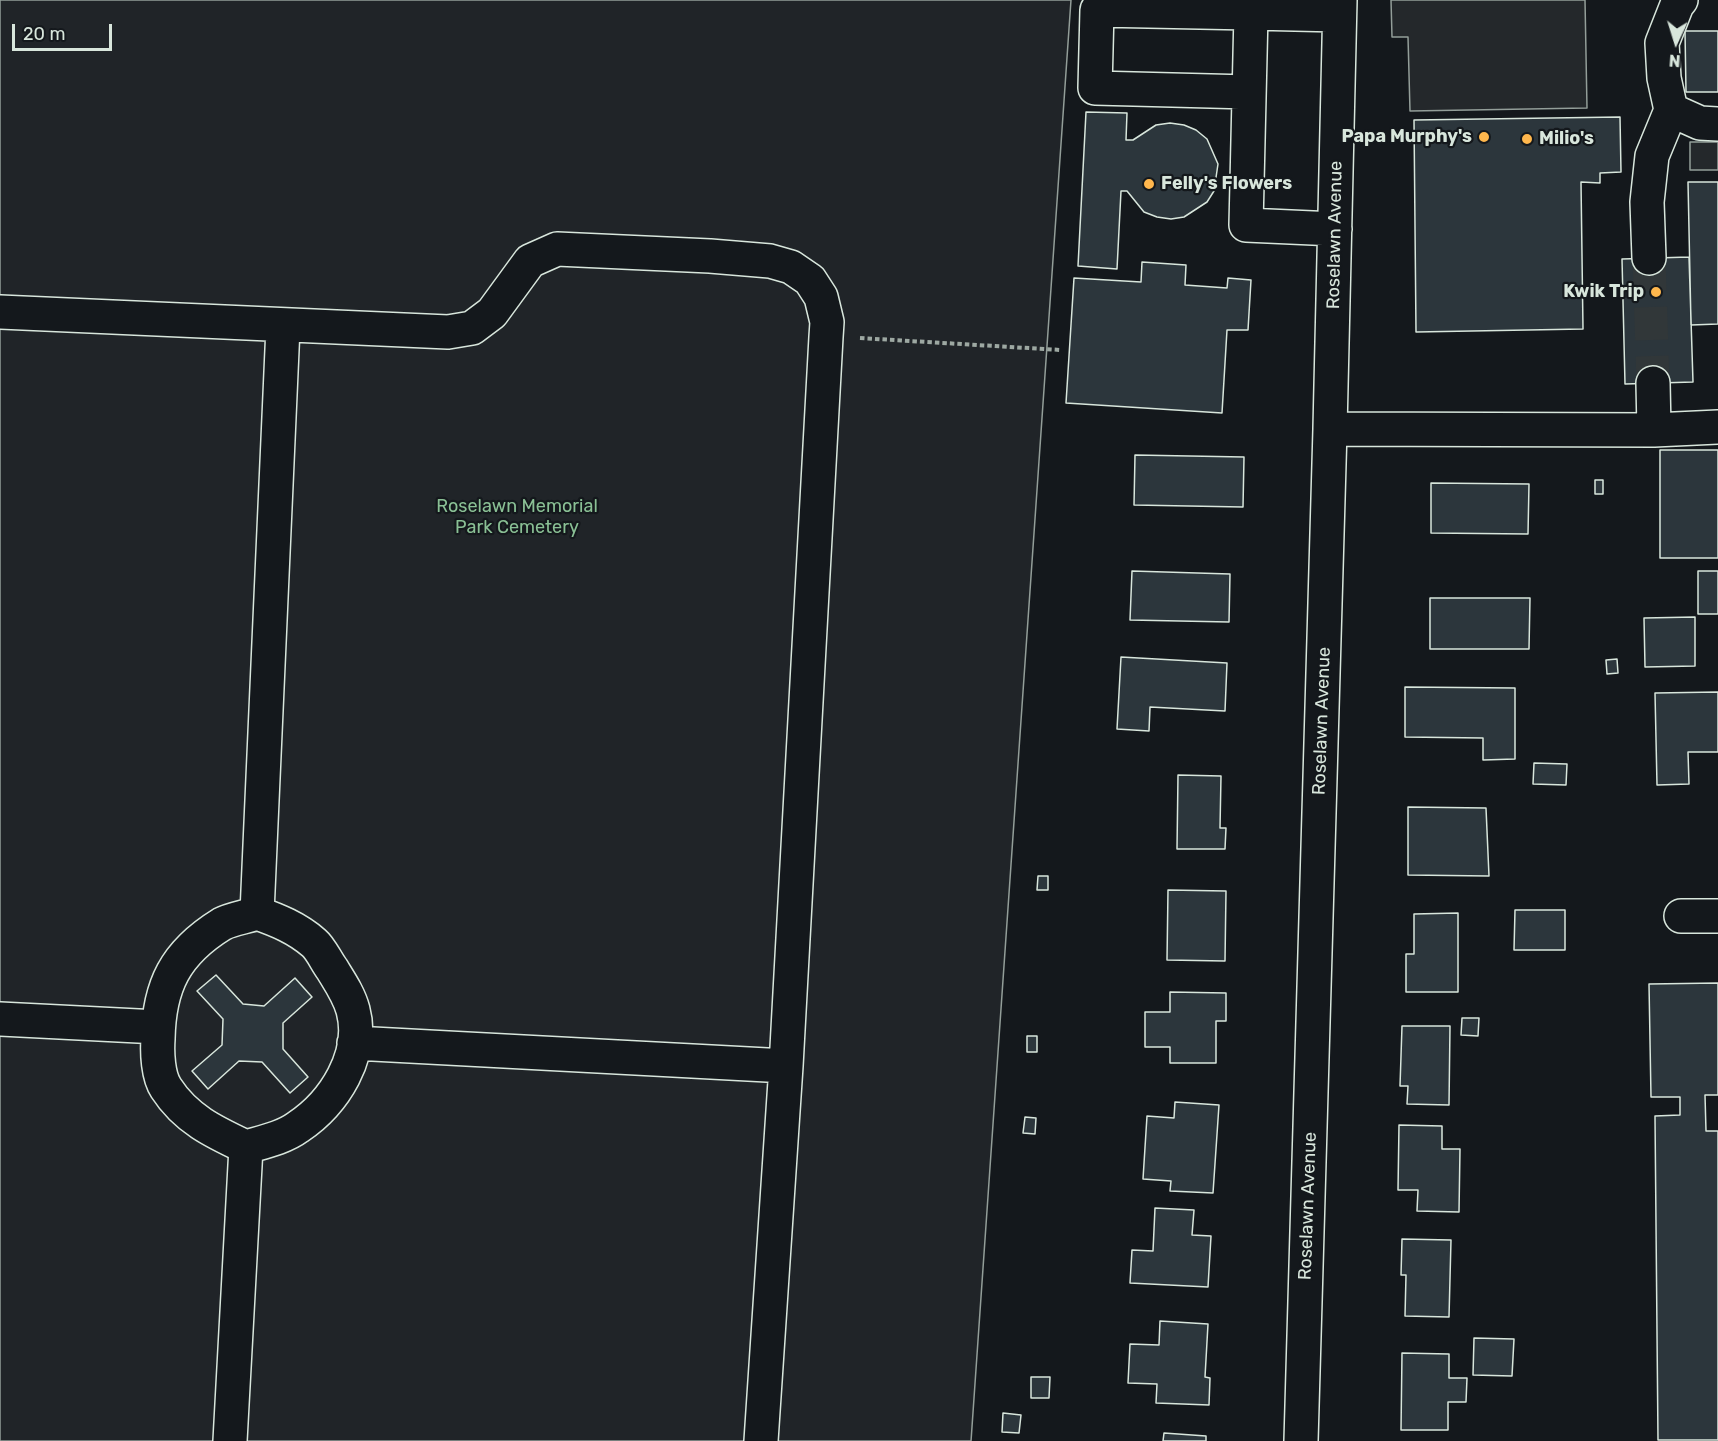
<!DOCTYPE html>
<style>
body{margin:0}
#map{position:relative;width:1718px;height:1441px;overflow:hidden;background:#14181c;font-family:Rubik,sans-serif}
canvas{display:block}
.north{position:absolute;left:1646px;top:12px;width:60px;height:60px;-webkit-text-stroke:4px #14181c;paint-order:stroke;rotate:184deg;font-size:16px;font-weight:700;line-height:24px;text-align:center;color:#d8e6dc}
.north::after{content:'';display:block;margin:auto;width:21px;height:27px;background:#d8e6dc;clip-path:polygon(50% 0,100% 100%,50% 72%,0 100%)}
.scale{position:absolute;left:12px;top:24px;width:100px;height:27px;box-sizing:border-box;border:3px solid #d8e6dc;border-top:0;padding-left:8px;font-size:18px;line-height:21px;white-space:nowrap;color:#d8e6dc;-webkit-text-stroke:4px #14181c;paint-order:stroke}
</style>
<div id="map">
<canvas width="1718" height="1441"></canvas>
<div class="north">N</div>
<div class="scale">20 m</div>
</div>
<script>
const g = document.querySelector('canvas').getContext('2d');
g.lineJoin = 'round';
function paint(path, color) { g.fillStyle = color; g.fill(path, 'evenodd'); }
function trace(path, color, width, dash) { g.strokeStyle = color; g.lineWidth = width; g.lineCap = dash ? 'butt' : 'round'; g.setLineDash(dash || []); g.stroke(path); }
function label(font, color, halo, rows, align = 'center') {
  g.font = font + ' Rubik,sans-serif'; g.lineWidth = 4.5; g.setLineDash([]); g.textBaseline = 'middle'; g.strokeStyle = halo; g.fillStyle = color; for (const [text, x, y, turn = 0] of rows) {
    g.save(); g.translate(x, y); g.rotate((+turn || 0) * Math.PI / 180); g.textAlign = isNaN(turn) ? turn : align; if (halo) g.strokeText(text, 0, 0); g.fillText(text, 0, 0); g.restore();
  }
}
const green = new Path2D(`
 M0,0H1071L971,1441H0Z`);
paint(green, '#202428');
trace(green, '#939e99', 1.5);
const parking = new Path2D(`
 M1391,0H1585L1587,108L1410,111L1408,37H1392Z
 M1690,142H1718V170H1690Z`);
paint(parking, '#24282b');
trace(parking, '#939e99', 1.5);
const building = new Path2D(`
 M1685,31H1718V92H1686Z
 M1086,112L1127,113L1126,140H1133L1156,125L1170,123L1184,125L1196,130L1207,139L1218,164L1214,191L1207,202L1184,217L1171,219L1157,217L1144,212L1127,191H1121L1117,269L1078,266Z
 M1620,117L1621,172L1600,173V183L1581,182L1583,329L1416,332L1414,120Z
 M1688,182H1718V324L1691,325Z
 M1689,257L1693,382L1625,384L1622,259Z
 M1142,262L1186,265L1185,285L1227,288L1228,278L1251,280L1248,330H1227L1222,413L1066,403L1074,278L1141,282Z
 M1660,450H1718V558H1660Z
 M1135,455L1244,457L1243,507L1134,505Z
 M1595,480H1603V494H1595Z
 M1431,483L1529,484L1528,534L1431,533Z
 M1132,571L1230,574L1229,622L1130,620Z
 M1698,571H1718V614H1698Z
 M1430,598H1530L1529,649H1430Z
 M1695,617V666L1645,667L1644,618Z
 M1121,657L1227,663L1225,711L1150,707L1149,731L1117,729Z
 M1617,659L1618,673L1607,674L1606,660Z
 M1405,687L1515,688V759L1483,760V738L1405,737Z
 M1718,692V752H1688L1689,784L1657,785L1655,693Z
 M1534,763L1567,764L1566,785L1533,784Z
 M1178,775L1221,776L1220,828H1226L1225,849H1177Z
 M1408,807L1486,808L1489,876L1408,875Z
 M1038,876H1048V890H1037Z
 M1168,890L1226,891L1225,961L1167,960Z
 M1515,910H1565V950H1514Z
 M1458,913V992H1406V954H1414V914Z
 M216,975L243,1004L264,1006L295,978L312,997L283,1023V1049L308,1077L290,1093L262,1062L239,1061L208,1089L192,1071L222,1045L223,1019L197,991Z
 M1718,983V1095H1705L1706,1131H1718V1440H1658L1655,1116L1680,1115V1097H1651L1649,984Z
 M1170,992L1226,993V1021H1216V1063H1170V1047H1145V1012H1170Z
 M1462,1018H1479L1478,1036L1461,1035Z
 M1402,1026H1450L1449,1105L1407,1104L1408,1086H1400Z
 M1027,1036H1037V1052H1027Z
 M1175,1102L1219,1105L1213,1193L1170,1191L1171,1181L1143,1179L1147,1116L1174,1118Z
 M1025,1117L1036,1118L1035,1134L1023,1133Z
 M1399,1125L1442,1126V1149H1460L1459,1212L1417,1211L1418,1190H1398Z
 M1155,1208L1194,1210L1192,1235L1211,1236L1208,1287L1130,1283L1132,1250L1153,1251Z
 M1402,1239L1451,1240L1449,1317L1405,1316L1406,1275H1401Z
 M1160,1321L1208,1324L1205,1377L1210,1378L1209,1405L1156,1403L1157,1384L1128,1383L1130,1344L1159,1345Z
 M1474,1338L1514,1339L1512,1376L1473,1375Z
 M1402,1353L1449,1354V1378H1467L1466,1402H1448V1430H1401Z
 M1031,1377H1050L1049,1398H1031Z
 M1003,1413L1021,1415L1019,1433L1002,1432Z
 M1164,1433L1206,1436V1441H1163Z`);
paint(building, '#2c363c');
trace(building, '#d8e6dc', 1.5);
trace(new Path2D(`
 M1649,258L1653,383`), '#313739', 33, [33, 16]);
const minor = new Path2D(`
 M1681,0L1677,5L1662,43L1664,78L1671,110L1700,123L1718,124
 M1249,92L1095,88L1097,10L1251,13
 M1335,229L1246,225L1251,13L1339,15
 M1649,258L1647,202L1652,156L1671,110
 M0,312L448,332L472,328L492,313L530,261L557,249L710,256L770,261L791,267L810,280L821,297L827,322L826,337L786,1066L354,1043
 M1653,383L1654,430
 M1330,429L1654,430L1718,427
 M257,913C277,920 297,928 314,943C321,949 326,961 332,969C340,982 349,995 353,1010C365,1055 334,1103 298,1127C283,1138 263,1142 246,1147C214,1132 186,1119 166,1088C158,1076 157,1053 158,1039C159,986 175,953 222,924C231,919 246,917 257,913Z
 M257,913L283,327
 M1681,916H1718
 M0,1019L158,1027
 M230,1441L246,1147
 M761,1441L786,1066
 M1301,1441L1330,429L1340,0`);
trace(minor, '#d8e6dc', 36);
trace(new Path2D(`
 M860,338L1061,350`), '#9da8a2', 4, [4.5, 3]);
trace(minor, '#14181c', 33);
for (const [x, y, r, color] of [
 [1484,137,6,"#ffb74d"],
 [1527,139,6,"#ffb74d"],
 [1149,184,6,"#ffb74d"],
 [1656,292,6,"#ffb74d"]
]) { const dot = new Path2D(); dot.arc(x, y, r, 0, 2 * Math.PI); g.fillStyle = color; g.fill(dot); trace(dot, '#14181c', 2); }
label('bold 18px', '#d8e6dc', '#14181c', [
 ["Papa Murphy's",1472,137],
 ["Milio's",1539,139,"left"],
 ["Felly's Flowers",1161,184,"left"],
 ["Kwik Trip",1644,292]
], 'right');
label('18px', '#d8e6dc', '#14181c', [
 ["Roselawn Avenue",1335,235,-89],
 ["Roselawn Avenue",1322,721,-88],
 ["Roselawn Avenue",1308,1206,-88]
]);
label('18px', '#8ac095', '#14181c', [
 ["Roselawn Memorial",517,507],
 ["Park Cemetery",517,528]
]);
</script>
